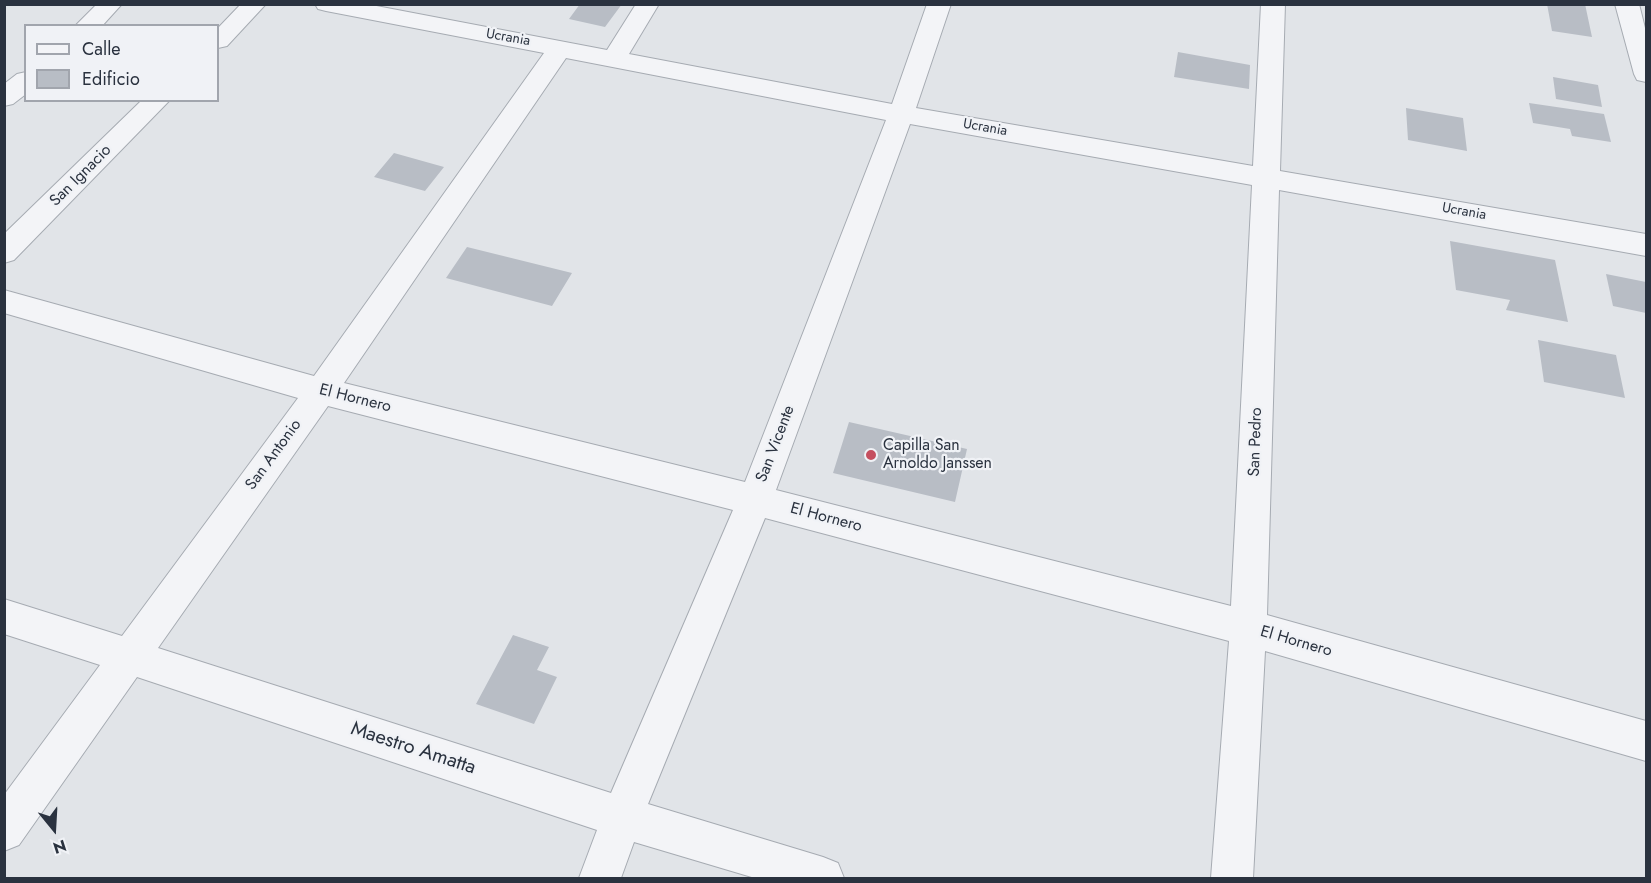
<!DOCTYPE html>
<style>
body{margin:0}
#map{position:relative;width:1651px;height:883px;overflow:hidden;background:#e1e4e8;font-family:Jost,sans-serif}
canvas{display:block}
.frame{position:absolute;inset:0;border:6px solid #2a323f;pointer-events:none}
.legend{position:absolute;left:24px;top:24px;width:195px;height:78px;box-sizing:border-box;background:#f0f2f6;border:2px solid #a1a5ad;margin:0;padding:8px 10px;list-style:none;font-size:18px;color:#2a323f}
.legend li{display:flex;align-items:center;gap:12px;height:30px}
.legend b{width:30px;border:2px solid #a1a5ad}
.north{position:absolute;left:24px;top:799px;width:60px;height:60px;-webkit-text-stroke:4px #f0f2f6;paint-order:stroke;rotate:162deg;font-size:16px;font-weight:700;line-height:24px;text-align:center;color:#2a323f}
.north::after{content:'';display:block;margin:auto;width:21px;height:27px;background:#2a323f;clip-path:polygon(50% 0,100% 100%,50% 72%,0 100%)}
</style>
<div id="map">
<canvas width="1651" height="883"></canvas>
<div class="frame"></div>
<ul class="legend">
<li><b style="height:8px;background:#f3f4f7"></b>Calle</li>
<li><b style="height:16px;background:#b8bdc5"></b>Edificio</li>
</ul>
<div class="north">N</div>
</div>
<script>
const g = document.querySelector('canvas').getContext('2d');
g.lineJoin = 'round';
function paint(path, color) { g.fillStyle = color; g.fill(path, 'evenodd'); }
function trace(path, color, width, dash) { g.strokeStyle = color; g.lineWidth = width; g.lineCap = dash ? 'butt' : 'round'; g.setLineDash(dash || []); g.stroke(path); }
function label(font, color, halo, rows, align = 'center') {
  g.font = font + ' Jost,sans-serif'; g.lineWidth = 4.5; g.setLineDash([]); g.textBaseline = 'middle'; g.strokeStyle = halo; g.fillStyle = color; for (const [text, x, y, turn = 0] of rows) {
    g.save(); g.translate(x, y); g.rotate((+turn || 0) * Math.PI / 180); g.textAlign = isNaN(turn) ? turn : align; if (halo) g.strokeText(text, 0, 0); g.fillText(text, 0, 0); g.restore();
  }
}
paint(new Path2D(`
 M580,4H622L605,27L569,19Z
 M1547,4H1585L1592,37L1552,31Z
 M1178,52L1250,65L1249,89L1174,77Z
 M1553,77L1598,85L1602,107L1556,99Z
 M1529,103L1604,114L1611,142L1572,136L1570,129L1533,123Z
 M1406,108L1463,118L1467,151L1408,140Z
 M394,153L444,167L425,191L374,177Z
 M1450,241L1555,260L1568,322L1506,310L1510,300L1456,290Z
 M467,247L572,273L552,306L446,278Z
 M1606,274L1646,282V313L1613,306Z
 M1538,340L1616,355L1625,398L1544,382Z
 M849,422L967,449L955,502L833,473Z
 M513,635L549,647L537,670L557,677L534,724L476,704Z`), '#b8bdc5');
const minor = new Path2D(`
 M97,4H122L102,26H75Z
 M241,4H266L227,46L218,48V28Z
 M315,4H366L607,50L636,4H659L629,54L892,104L927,4H951L916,108L1253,166L1261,4H1285L1280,171L1646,234V256L1279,190L1267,615L1646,721V761L1265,651L1253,878H1211L1229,641L765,518L648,804L823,857L838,863L844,878H755L634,842L621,878H579L597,830L137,677L19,845L4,851V795L100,665L4,634V599L122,636L298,398L4,313V290L314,376L544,53L326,11L318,9ZM566,58L886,120L745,482L344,383ZM910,124L1252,185L1231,606L776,490ZM328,406L733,510L611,793L158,648Z
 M1615,4H1639L1646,32V82L1637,80L1634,74Z
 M26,72V94L13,104L4,106V84L17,74Z
 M142,100H170L14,260L4,263V234Z`);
trace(minor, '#a6abb2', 2);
paint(minor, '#f3f4f7');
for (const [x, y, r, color] of [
 [871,455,6,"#c54f5f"]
]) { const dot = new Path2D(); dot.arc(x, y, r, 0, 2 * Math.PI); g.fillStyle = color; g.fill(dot); trace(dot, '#f0f2f6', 2); }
label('14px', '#2a323f', '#f0f2f6', [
 ["Ucrania",508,38,10],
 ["Ucrania",985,128,10],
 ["Ucrania",1464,212,10]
]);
label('16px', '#2a323f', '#f0f2f6', [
 ["San Ignacio",81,176,-45],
 ["El Hornero",355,399,14],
 ["San Pedro",1256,442,-88],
 ["San Vicente",776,444,-69],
 ["San Antonio",274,455,-54],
 ["El Hornero",826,518,15],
 ["El Hornero",1296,642,16]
]);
label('16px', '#2a323f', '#f0f2f6', [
 ["Capilla San",883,446],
 ["Arnoldo Janssen",883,464]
], 'left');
label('20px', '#2a323f', '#f0f2f6', [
 ["Maestro Amatta",413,749,18]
]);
</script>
